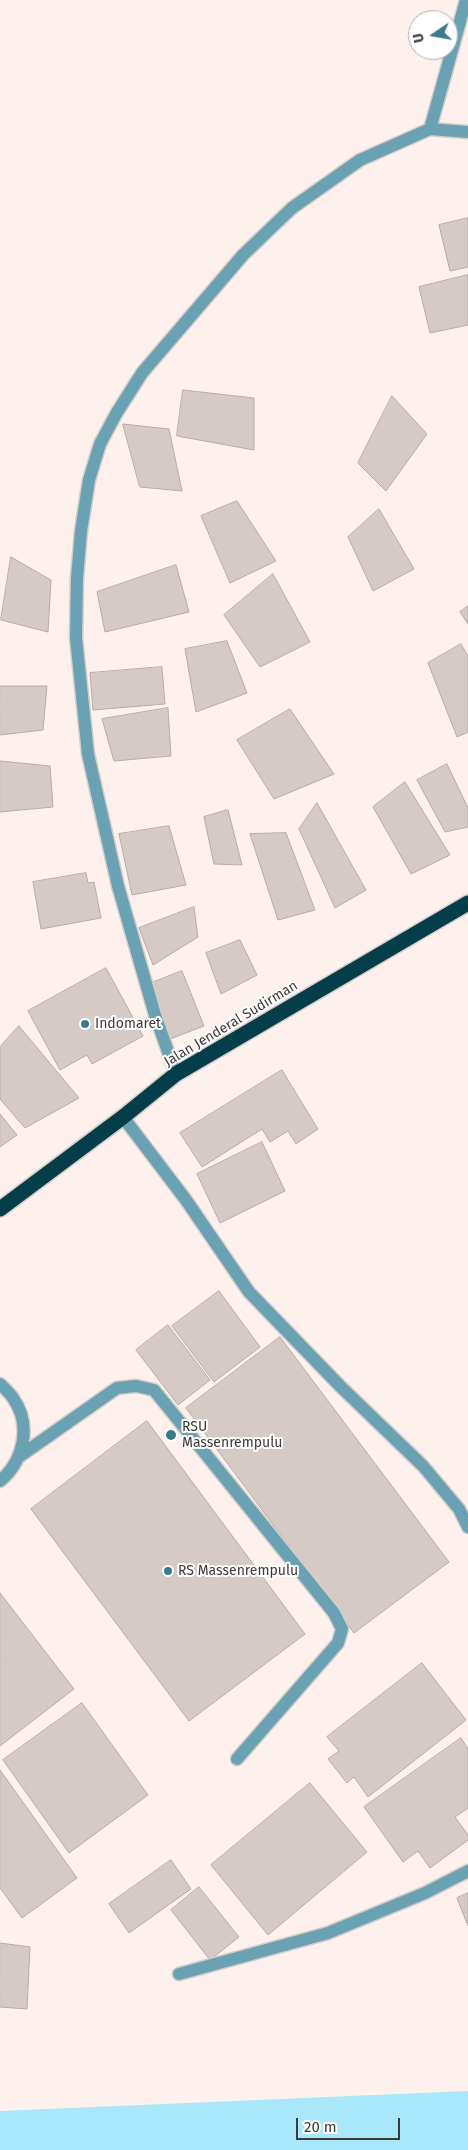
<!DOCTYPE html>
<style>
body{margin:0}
#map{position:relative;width:468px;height:2150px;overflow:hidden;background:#fef1ed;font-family:"Fira Sans",sans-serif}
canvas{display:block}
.north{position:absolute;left:408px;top:10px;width:50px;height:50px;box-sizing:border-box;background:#fff;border:1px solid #b1b0af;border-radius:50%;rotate:258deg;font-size:14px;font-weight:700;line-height:20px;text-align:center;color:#3d3937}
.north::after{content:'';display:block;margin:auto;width:18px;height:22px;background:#387b8c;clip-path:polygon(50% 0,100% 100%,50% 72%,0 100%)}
.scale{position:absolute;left:296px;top:2118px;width:104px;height:22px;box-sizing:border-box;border:2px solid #3d3937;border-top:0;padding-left:6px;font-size:15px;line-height:18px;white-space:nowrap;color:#3d3937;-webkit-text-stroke:4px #fff;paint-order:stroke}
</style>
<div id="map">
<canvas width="468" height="2150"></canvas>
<div class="north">U</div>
<div class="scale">20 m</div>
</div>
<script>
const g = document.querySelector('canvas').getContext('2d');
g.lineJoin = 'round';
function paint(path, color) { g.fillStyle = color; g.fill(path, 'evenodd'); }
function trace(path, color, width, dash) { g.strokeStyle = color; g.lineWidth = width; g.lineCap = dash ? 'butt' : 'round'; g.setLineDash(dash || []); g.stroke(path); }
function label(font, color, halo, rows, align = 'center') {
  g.font = font + ' "Fira Sans",sans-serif'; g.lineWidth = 4; g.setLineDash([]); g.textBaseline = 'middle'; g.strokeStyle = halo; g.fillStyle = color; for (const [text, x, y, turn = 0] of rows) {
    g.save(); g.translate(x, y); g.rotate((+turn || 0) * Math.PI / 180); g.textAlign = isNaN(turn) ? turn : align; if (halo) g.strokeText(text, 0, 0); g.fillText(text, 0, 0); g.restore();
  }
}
paint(new Path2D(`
 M468,2091V2150H0V2111Z`), '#a9e8fa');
const building = new Path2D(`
 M468,218V267L450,271L439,225Z
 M468,275V325L430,333L419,287Z
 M183,390L254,398V450L177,436Z
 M392,396L427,434L386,491L358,463Z
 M123,424L169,429L182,491L140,487Z
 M237,501L276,561L230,583L201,516Z
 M379,509L414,569L373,591L348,537Z
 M11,557L51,580L48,632L1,620Z
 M176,565L189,612L105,632L97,592Z
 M273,574L310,642L260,667L224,615Z
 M468,606V624L460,612Z
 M227,641L247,693L196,712L185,649Z
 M461,644L468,656V732L457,737L428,663Z
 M162,667L165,704L93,710L90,673Z
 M0,686H47L43,730L0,735Z
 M168,708L171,756L114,761L102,719Z
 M290,709L334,774L274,799L237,740Z
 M0,761L50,766L53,807L0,812Z
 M447,764L468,808V827L445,832L417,780Z
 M405,782L450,855L411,874L373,807Z
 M317,803L366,890L335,908L299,829Z
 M228,810L242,865L214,864L204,817Z
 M169,826L186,885L132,895L119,834Z
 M286,833L315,910L278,920L250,834Z
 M86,873L88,883L94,882L101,918L41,929L33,882Z
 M194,907L198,937L153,965L139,928Z
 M240,940L257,975L221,994L206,953Z
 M106,968L143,1036L92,1064L87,1055L60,1070L28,1011Z
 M182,971L204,1026L170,1039L149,984Z
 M19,1026L79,1098L25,1128L0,1099V1047Z
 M282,1070L318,1129L296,1144L288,1131L270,1142L262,1129L202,1167L180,1133Z
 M0,1114L17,1135L0,1147Z
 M262,1142L285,1191L220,1223L197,1174Z
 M219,1291L260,1347L214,1382L172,1326Z
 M168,1325L210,1380L178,1405L136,1350Z
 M280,1337L449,1562L354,1633L186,1408Z
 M147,1421L305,1634L189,1721L31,1509Z
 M0,1593L74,1689L0,1746Z
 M422,1663L466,1720L368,1797L354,1777L347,1783L328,1759L339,1751L327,1737Z
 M82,1703L148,1795L69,1853L3,1760Z
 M461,1738L468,1749V1808L455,1817L468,1835V1840L430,1868L418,1851L403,1862L364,1807Z
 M0,1770L77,1878L22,1918L0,1888Z
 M310,1783L367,1852L268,1935L211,1865Z
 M171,1860L191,1889L129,1933L109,1904Z
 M199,1887L239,1937L210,1960L171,1910Z
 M468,1893V1926L457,1898Z
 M0,1943L30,1947L27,2009L0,2007Z`);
paint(building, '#d6cac6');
trace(building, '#b7aba7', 1);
const minor = new Path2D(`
 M430,129L466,0
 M176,1074L155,1015L118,886L88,754L76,638L77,578L81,531L89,480L100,444L116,414L142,373L243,255L292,208L360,160L430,129L468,132
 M123,1117L186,1200L249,1292L341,1387L423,1466L459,1509L468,1527
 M0,1384C4,1388 10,1393 13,1398C32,1425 24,1461 0,1481
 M20,1456L117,1388L136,1386L154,1390L334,1613L342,1629L338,1643L237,1759
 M179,1974L328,1933L425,1893L468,1871`);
const highway = new Path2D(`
 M0,1209L123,1117L176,1074L468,903`);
trace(minor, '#d7ccc9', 15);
trace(highway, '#d7ccc9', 18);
trace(minor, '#69a3b3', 12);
trace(highway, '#043e4a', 15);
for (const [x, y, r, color] of [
 [85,1024,5,"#387b8c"],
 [171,1435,6,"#387b8c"],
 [168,1571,5,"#387b8c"]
]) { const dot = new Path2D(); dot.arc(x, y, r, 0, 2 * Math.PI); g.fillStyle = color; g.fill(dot); trace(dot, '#fff', 2); }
label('14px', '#3d3937', '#fff', [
 ["Indomaret",95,1024],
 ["RSU",182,1427],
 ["Massenrempulu",182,1443],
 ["RS Massenrempulu",178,1571]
], 'left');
label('14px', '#3d3937', '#fff', [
 ["Jalan Jenderal Sudirman",231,1024,-31]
]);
</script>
